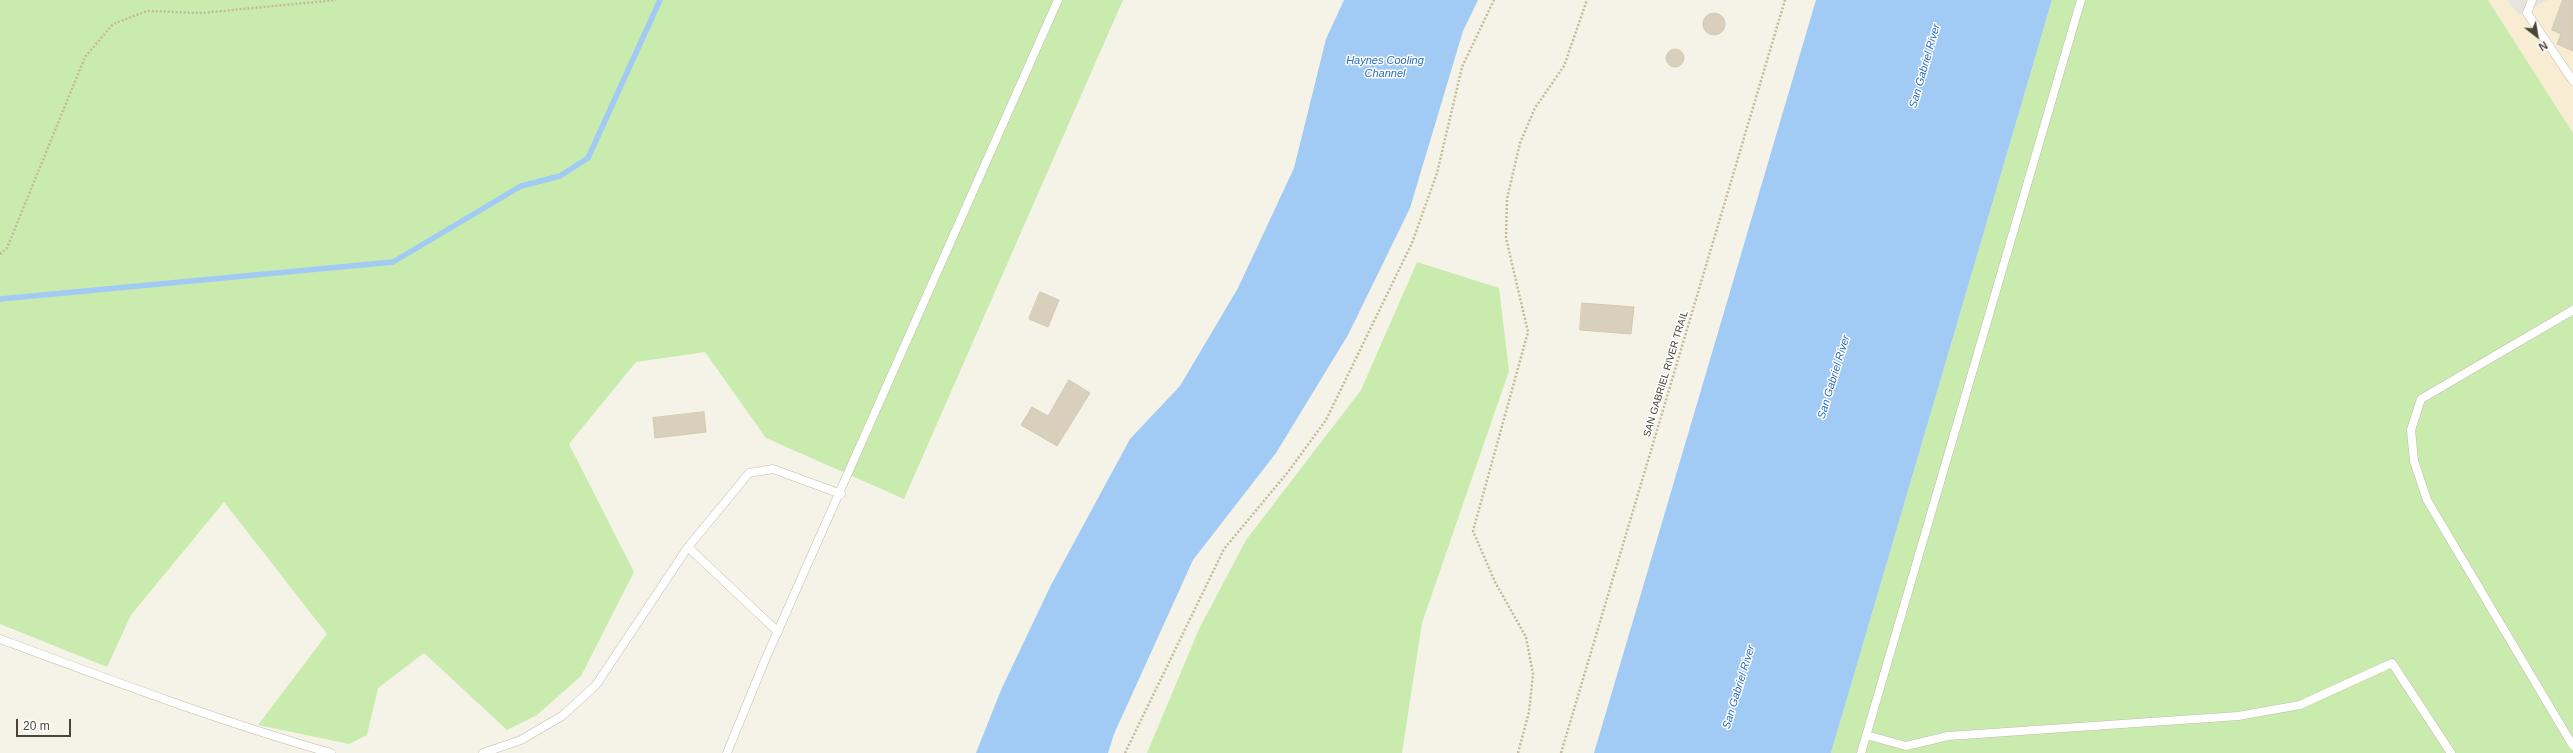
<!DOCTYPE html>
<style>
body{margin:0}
#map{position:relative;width:2573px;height:753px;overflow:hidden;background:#f5f3e8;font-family:Helvetica,sans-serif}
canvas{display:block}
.north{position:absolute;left:2517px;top:16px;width:40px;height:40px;-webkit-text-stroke:3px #fff;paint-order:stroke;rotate:149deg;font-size:11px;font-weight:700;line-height:16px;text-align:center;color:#494436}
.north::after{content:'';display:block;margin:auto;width:14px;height:18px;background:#494436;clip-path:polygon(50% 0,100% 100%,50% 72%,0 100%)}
.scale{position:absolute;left:16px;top:719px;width:55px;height:18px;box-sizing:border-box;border:2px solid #494436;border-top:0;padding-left:5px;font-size:12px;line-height:14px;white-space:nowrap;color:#494436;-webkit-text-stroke:3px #fff;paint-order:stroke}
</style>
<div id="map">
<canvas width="2573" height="753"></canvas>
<div class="north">N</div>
<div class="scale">20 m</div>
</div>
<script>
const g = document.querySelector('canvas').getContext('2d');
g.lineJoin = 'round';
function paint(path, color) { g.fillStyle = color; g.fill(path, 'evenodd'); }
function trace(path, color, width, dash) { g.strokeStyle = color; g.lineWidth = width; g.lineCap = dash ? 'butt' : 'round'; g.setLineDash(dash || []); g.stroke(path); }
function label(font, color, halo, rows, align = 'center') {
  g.font = font + ' Helvetica,sans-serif'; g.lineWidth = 3; g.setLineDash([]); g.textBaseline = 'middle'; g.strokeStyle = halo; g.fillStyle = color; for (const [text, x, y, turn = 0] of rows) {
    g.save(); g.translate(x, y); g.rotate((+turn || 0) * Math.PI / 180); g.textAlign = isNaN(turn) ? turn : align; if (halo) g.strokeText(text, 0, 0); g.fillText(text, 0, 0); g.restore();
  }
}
paint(new Path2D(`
 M2488,0H2573V133Z`), '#f8ecd2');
paint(new Path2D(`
 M0,0H1123L904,499L766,438L705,352L636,362L569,444L634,572L581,676L537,715L507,730L424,653L378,688L367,735L349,744L258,725L327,634L224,502L131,615L107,667L0,624Z
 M2052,0H2488L2573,133V753H1831Z
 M1417,262L1499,288L1509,371L1422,623L1402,753H1147L1199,629L1246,540L1361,390Z`), '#c9ecae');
paint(new Path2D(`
 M2507,0H2547L2519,15Z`), '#e6e4e0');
paint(new Path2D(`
 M1344,0H1478L1463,31L1410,208L1348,335L1276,453L1193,560L1114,734L1108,753H976L1001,690L1051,585L1130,439L1180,386L1238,288L1294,168L1326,39Z
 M1816,0H2052L1831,753H1594Z`), '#a1caf5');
trace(new Path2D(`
 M0,299L393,262L521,186L560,176L588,158L660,0`), '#a1caf5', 5.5);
const building = new Path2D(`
 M2563,0H2573V51L2557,44L2561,34L2552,30Z
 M1703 24a11 11 0 1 1 22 0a11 11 0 1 1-22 0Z
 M1666 58a9 9 0 1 1 18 0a9 9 0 1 1-18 0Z
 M1040,292L1059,300L1048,327L1029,319Z
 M1582,303L1634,307L1631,334L1580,330Z
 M1069,380L1090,393L1057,446L1021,425L1032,407L1048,416Z
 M704,412L706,432L655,438L653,418Z`);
paint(building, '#d8d0bd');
trace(building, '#d3c9af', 1);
const lane = new Path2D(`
 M2532,0L2527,13L2573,81
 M2573,310L2421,399L2411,430L2414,461L2427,500L2573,746
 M688,547L778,632
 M0,639C110,680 219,721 331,753
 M1866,735L1906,746L1948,736L2238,716L2300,705L2392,663L2451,753
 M483,753L521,740L562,716L596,685L688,547L749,473L773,469L841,494
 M727,753L765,660L1058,0
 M1861,753L2081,0`);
trace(lane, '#c1bcaa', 9);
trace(new Path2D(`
 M0,254L7,248L85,57L113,24L147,11L202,13L336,0
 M1125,753L1224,549L1288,472L1326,420L1412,243L1437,173L1462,67L1494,0
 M1518,753L1529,712L1533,674L1526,637L1495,582L1473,531L1528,332L1506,238L1507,199L1520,143L1535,108L1564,66L1587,0
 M1561,753L1785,0`), '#c4ba9a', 2.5, [2, 2]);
trace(lane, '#fff', 8);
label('10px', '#494436', '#fff', [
 ["SAN GABRIEL RIVER TRAIL",1666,374,-73]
]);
label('italic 11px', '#276dbd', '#fff', [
 ["Haynes Cooling",1385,61],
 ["Channel",1385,74],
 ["San Gabriel River",1925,66,-74],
 ["San Gabriel River",1834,377,-73],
 ["San Gabriel River",1739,687,-73]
]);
</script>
